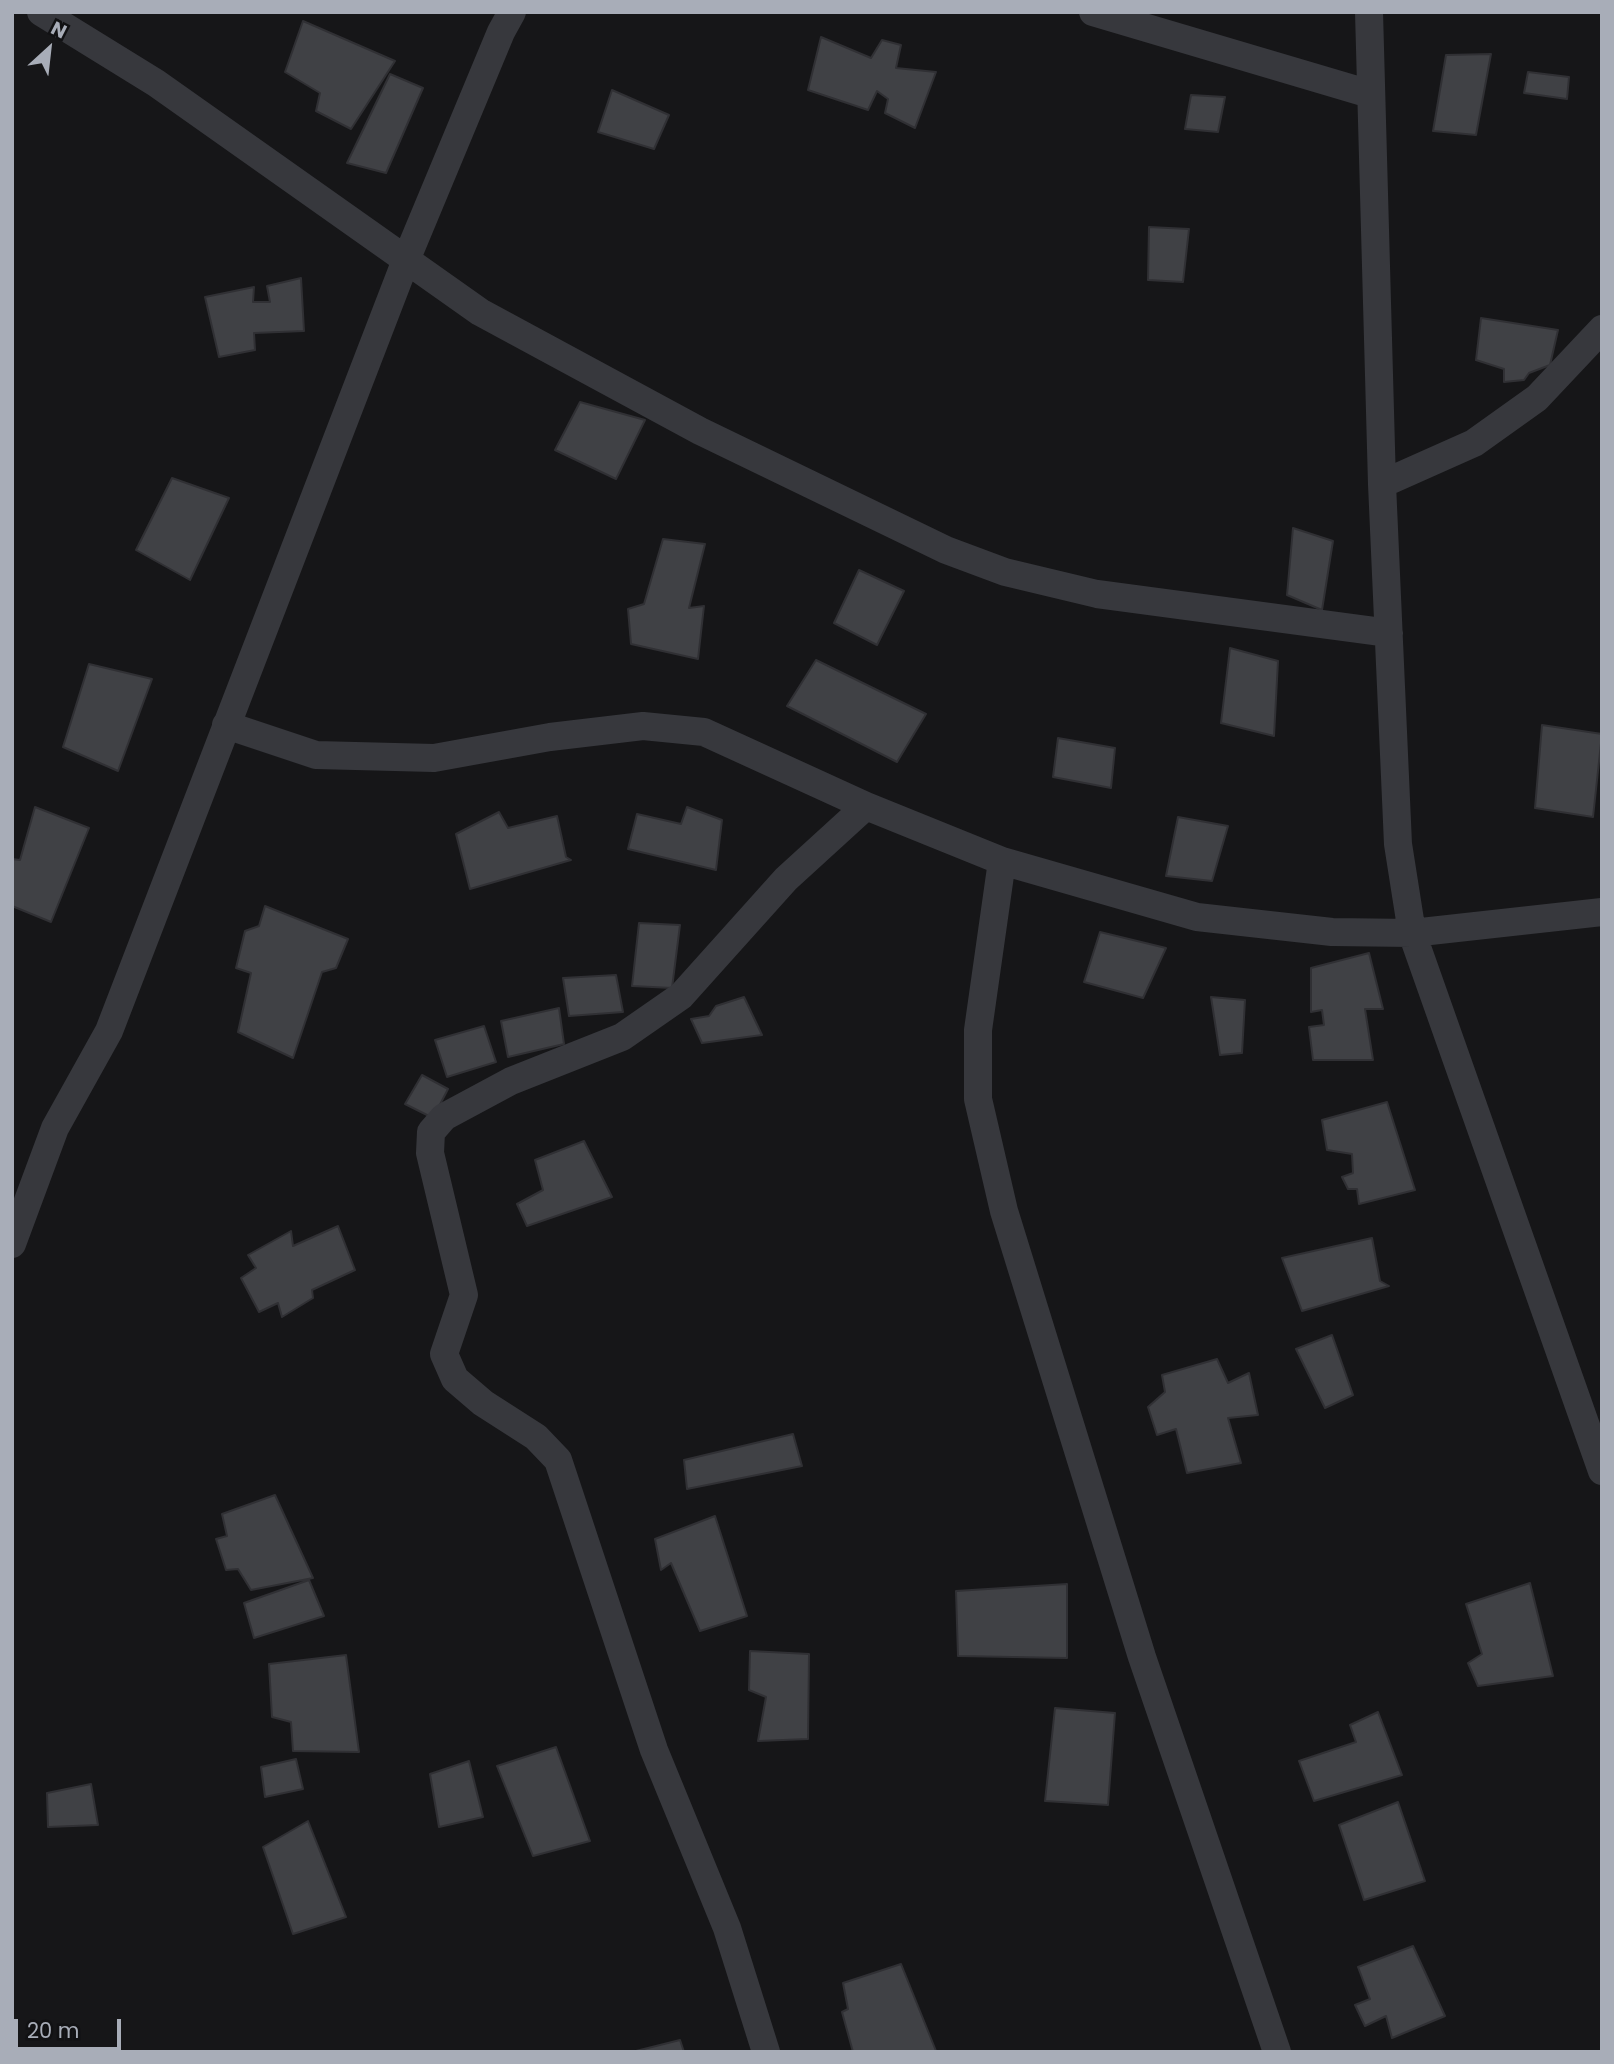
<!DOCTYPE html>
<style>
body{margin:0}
#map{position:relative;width:1614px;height:2064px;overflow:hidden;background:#161618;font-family:Poppins,sans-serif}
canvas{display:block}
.frame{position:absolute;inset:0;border:14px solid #a8adb8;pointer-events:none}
.north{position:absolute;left:14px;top:14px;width:70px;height:70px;-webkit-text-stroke:5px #111113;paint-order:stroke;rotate:27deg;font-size:19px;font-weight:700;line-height:28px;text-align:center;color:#a8adb8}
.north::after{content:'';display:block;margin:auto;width:24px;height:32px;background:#a8adb8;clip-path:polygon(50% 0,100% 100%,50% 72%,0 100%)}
.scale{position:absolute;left:14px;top:2019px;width:107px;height:32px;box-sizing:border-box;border:4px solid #a8adb8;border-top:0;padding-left:9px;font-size:21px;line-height:24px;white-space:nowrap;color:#a8adb8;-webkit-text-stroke:5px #111113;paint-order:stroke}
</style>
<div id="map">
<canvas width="1614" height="2064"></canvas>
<div class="frame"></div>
<div class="north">N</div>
<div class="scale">20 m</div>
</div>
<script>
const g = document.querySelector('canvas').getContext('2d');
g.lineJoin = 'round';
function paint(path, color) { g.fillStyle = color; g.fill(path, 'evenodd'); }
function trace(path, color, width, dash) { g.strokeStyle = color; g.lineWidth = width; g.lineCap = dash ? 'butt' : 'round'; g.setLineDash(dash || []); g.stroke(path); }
const building = new Path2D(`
 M303,21L395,61L351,129L316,111L320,93L285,72Z
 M821,37L871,58L882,40L901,45L896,68L936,72L915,128L885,113L888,99L877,91L868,110L808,90Z
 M1491,54L1476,135L1433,131L1446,55Z
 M1528,72L1569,77L1567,99L1524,93Z
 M390,74L423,88L386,173L347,163Z
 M612,90L669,115L654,149L598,132Z
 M1191,95L1225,97L1218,132L1185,129Z
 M1149,227L1189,229L1183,282L1148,280Z
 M301,278L304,331L254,333L255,350L219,357L205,297L254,287L253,302H270L267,286Z
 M1481,318L1558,330L1550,365L1529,373L1524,380L1504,382V369L1476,360Z
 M580,402L645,420L616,479L555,450Z
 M172,478L229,498L190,580L136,550Z
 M1293,528L1333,541L1322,610L1287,595Z
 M663,539L705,544L689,608L704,606L698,659L631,644L628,609L644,604Z
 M859,570L904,591L877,645L834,623Z
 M1230,648L1278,661L1274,736L1221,723Z
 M816,660L926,714L897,762L787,706Z
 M89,664L152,679L118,771L63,747Z
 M1542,725L1602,734L1593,817L1535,808Z
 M1058,738L1115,748L1111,788L1053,777Z
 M35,807L89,828L51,922L12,906V859L20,860Z
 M687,807L722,820L716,870L628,849L637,814L681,824Z
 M499,812L508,828L557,816L566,857L571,860L470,889L456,834Z
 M1178,817L1228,826L1212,881L1166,876Z
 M265,906L348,939L336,968L322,972L293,1058L238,1032L251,973L236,968L245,931L259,926Z
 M639,923L680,925L672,988L632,986Z
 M1100,932L1166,948L1143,998L1084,982Z
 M1369,953L1383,1009H1365L1373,1060H1313L1309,1027L1324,1025L1322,1010L1311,1012V968Z
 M616,975L623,1012L569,1016L563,978Z
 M744,997L762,1035L702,1043L691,1019L709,1016L716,1006Z
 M1211,997L1245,1000L1242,1053L1220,1055Z
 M559,1008L564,1044L508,1057L501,1021Z
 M484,1026L496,1062L447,1077L435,1040Z
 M422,1075L448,1089L433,1118L405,1104Z
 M1387,1102L1415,1190L1359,1204L1357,1189H1348L1342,1177L1353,1173L1352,1154L1327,1150L1322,1120Z
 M584,1141L612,1197L527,1226L517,1204L543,1190L535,1160Z
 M338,1226L355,1270L312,1290L313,1298L282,1317L278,1303L259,1312L241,1278L256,1268L248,1255L291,1231L293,1246Z
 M1372,1238L1380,1281L1389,1286L1302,1311L1282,1258Z
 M1332,1335L1353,1395L1325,1408L1296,1349Z
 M1217,1359L1228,1383L1249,1373L1258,1415L1228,1418L1241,1463L1187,1473L1176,1429L1157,1435L1148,1407L1165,1392L1162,1375Z
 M793,1434L802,1466L687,1489L684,1460Z
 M275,1495L313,1578L251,1590L238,1569L226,1570L216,1539L227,1536L222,1514Z
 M715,1516L747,1616L700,1631L671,1563L661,1570L655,1539Z
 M309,1580L324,1616L254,1638L244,1603Z
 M1530,1583L1553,1676L1478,1686L1468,1663L1482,1654L1466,1604Z
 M1067,1584V1658L958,1656L956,1591Z
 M750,1651L809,1654L808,1739L758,1741L766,1697L749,1690Z
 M346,1655L359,1752L293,1751L291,1722L272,1717L269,1664Z
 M1055,1708L1115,1713L1108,1805L1045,1801Z
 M1378,1712L1402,1775L1314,1801L1299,1761L1356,1742L1350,1725Z
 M556,1747L590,1841L533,1856L497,1766Z
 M296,1759L303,1789L265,1797L261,1767Z
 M469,1761L483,1817L439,1827L430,1774Z
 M91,1784L98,1825L48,1827L47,1793Z
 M1398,1802L1425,1881L1364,1900L1339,1825Z
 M308,1821L346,1917L293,1934L263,1847Z
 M1413,1946L1445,2016L1392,2038L1386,2016L1365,2026L1355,2005L1370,1999L1358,1967Z
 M901,1964L936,2051L853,2052L842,2012L848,2009L843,1983Z
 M680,2040L684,2052H632Z`);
paint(building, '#404145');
trace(building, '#303034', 2);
trace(new Path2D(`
 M41,12L156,83L480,312L700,431L946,550L1005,572L1097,594L1389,633
 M1093,12L1370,94
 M1369,12L1382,484L1398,844L1412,933L1602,1471
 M1382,484L1474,443L1537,398L1602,329
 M226,725L316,755L434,758L550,737L643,726L704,732L866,806L1002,861L1197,917L1332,932L1412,933L1602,912
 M1002,861L978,1030V1099L1004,1211L1142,1657L1277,2052
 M12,1244L55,1128L109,1031L406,260L501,32L512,12
 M766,2052L727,1928L654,1750L558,1460L536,1437L483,1403L455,1379L444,1354L464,1295L430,1153L431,1132L444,1117L511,1081L622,1037L681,996L786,879L866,806`), '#37383d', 28);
</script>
